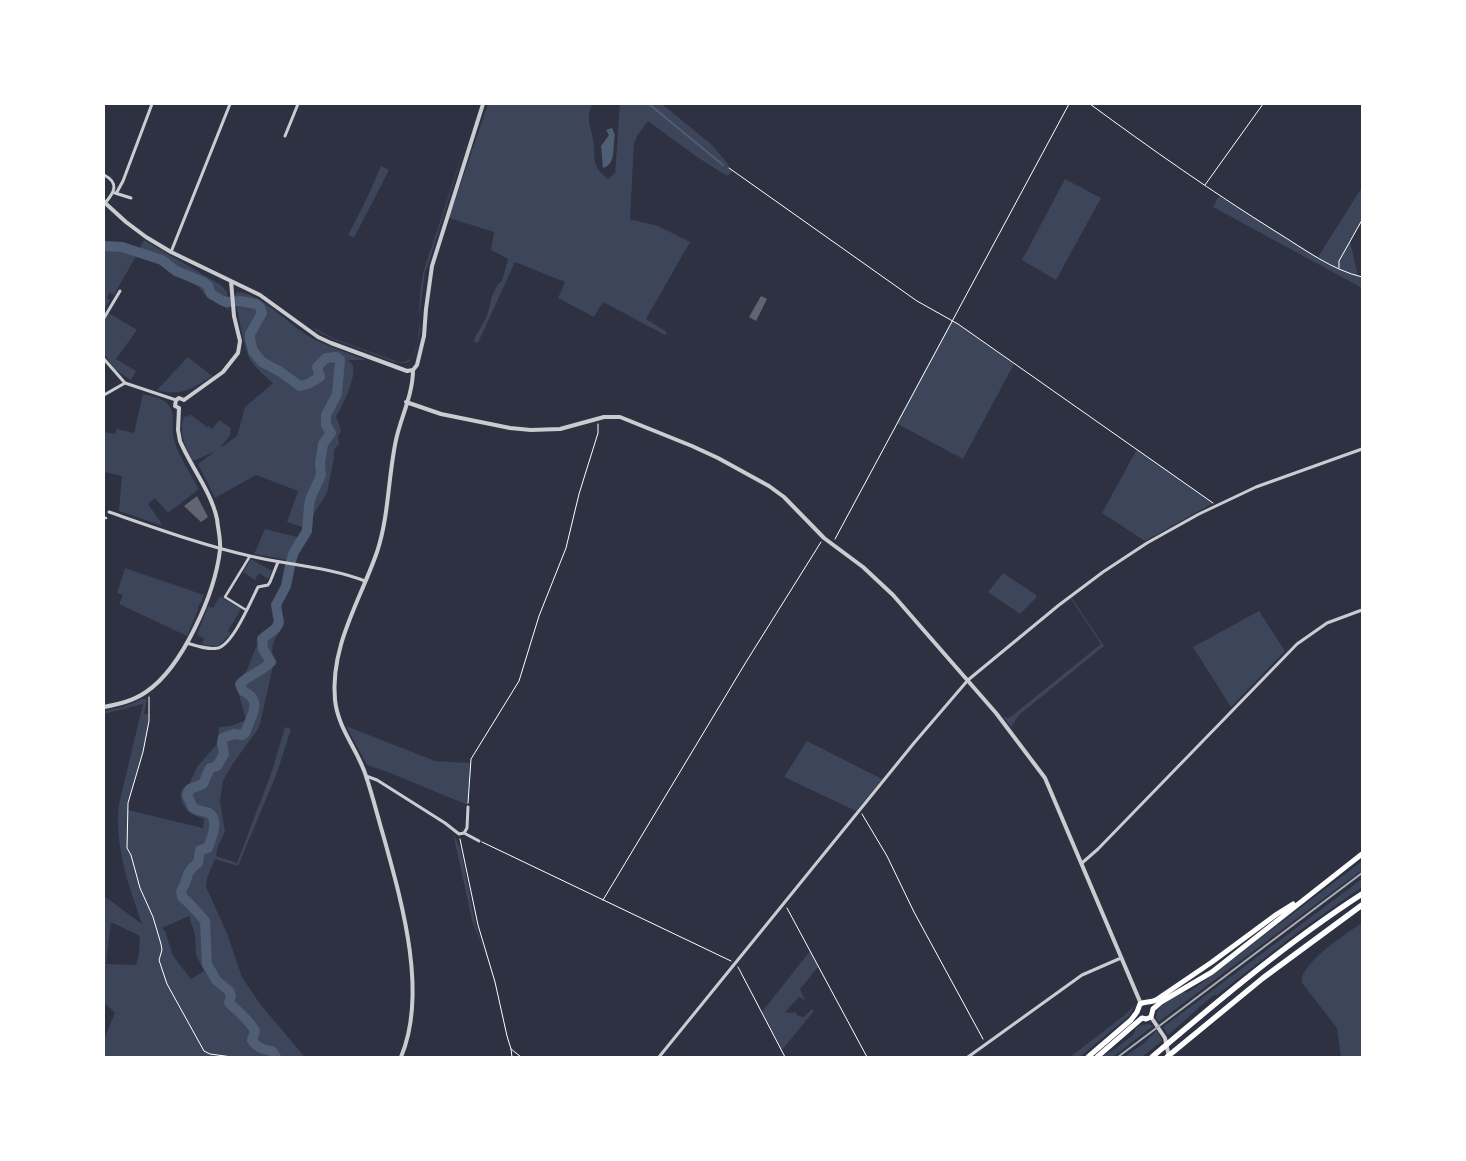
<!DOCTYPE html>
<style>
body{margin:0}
#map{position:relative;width:1466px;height:1161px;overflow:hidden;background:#2d3142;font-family:"Playfair Display",serif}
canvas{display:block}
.frame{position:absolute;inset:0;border:105px solid #fff;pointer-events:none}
</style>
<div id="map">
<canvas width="1466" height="1161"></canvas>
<div class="frame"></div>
</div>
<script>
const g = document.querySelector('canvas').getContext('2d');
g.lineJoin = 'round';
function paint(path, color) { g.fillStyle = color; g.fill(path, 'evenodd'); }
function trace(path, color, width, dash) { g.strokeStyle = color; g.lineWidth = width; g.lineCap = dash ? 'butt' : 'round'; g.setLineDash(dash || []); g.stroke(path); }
paint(new Path2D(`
 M488,104H592C586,122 590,123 593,139C597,160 589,163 608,179L615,173L620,104H662L712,145L728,164L729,168L733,171L727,176L697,157L648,121L637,136L634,144L630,219L658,226L690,242L646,319L667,332L665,335L603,302L594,317L558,298L565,282L515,262L478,343L473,341L487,316L492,296L498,284L502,281L508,259L491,250L494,232L449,218Z
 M471,127L428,265L425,271L419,319L420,331L416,351L409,362L404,363L394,362L333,339L315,330V328L333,338L398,362C402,362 406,362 410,359C422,350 418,312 420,297C420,289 422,281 423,273Z
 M381,166L389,170L354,238L348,235L366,200Z
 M1065,179L1101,198L1056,280L1022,260Z
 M1362,187V220L1350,241L1358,276L1362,277V288L1213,207L1219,196L1318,257Z
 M144,240L221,285L227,292L229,310L205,295L199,287L161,265L136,256L114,295L109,293L107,298L110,300L104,310V245L131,246L139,249Z
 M237,292C260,292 291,327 312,338C329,347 348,353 366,360H348C350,362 352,364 353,366C356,378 343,406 336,416L341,431L338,436L339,444L334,450V458L327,493L305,528L287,522L298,491L256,475L215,498L198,464L214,452L193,461C185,445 178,434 184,416L188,417L190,414L207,427L209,426L212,429L219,420L231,428L230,435L220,448L237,436L245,407L273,383C265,376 257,370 251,361C244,350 237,309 235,295Z
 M109,313L137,330L116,359L136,371L131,380L116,370L104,354V321Z
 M952,320L1014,364L963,459L896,423Z
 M188,357L212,376C192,389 181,397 157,390Z
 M143,394C150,396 163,398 168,404C175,412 172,424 173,434C175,451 191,474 199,489L168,513L155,498L148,504L162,524L160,525L119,511L122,476L104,472V432L115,434L117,429L134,433Z
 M1137,449L1205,497L1213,503L1145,541L1102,513Z
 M265,529L301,538L288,560L254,554Z
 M251,559L272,571L268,579L259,573L255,580L243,572Z
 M125,568L204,595L201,603L198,606V610L187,636L119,604L123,595L117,593Z
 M1003,573L1036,595V598L1020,614L988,592Z
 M220,596L241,609L228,631L231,633L219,646L202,645L204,638L197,635L198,632L208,606L213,608Z
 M1072,598L1104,646L1019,715L1011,727L1003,716L1008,718L1013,715L1101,644L1071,599Z
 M1259,611L1285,651L1231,707L1193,647Z
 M278,620L282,622L284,626C275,636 269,648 274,662L261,720L258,729L232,765L223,781L220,801L225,832L218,846L216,856L237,863L272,771L285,727L291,729L277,773L238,866L215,859L207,878L206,887L227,933L242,977L260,1004L305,1057H104V1039L115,1013L104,1002V896L142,924C129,886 114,846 119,804L143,704L104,714V711L123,707L142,699H147L144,714H149C148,744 136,774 128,803V810L203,828L204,819C200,817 195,816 192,814C182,808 174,789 189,784L197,767L217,744L219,727L231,726L246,720L238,691V682L247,670L261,635ZM189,916L195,935L196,955L204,971L191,979L173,956L165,931L162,928ZM111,922L140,936L139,954L136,965L106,964Z
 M346,726L435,761L470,763L468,805L390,773L367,765Z
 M807,741L882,779L856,811L784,777Z
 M453,833L461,850L476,927L488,963L472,920Z
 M1362,861V870L1161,1020L1159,1022L1156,1018C1157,1003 1172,998 1183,991L1187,993L1200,984Z
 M1362,879V887L1298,932L1217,995H1214C1198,1007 1184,1022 1168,1035L1163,1027Z
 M1362,923V1057H1341L1337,1028L1302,983C1298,965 1348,932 1362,923Z
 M810,951L818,967L800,989L805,1000L799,997L785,1012L791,1013L795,1012L798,1016L804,1017L812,1009L814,1011L782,1050L762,1012Z
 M1135,1004L1129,1016L1080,1057H1070L1126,1014Z
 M1149,1024L1153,1026L1113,1057H1100L1115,1049L1133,1035L1136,1028L1141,1025Z
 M1157,1030L1162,1041L1142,1057H1124L1144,1043Z`), '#3c4559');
paint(new Path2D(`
 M612,128L615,135C612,146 617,164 603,168L601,146L609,135L606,130Z`), '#4f5d75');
trace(new Path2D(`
 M649,104L723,165`), '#4f5d75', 2);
trace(new Path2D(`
 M104,246L122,247L162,260L176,271L203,282L208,286L211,294L223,301L228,302L240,301L256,304L260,307L262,313L250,334V339L253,351L262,362L279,371L300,386L308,384L320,377L317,367L326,358L336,357L340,360L337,394L326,415V425L331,433L323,444L320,463L321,475L311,497L309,505L307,531L294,552L291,561L286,586L276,605L279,622L276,628L262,639L263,649L271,662C262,672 248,675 240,684L243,691C264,701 251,716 245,733L242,735L234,734L223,738L222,743L224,754L217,766L210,768L203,784L190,789L187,795L193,808C198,811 204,811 209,813C220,820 211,839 208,848L200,850L198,863C183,874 190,878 181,891L182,897C191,904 197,912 205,921L207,964L216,980L229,991L231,995L229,1003C239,1012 249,1020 255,1031L252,1040C256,1047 264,1050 272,1051L276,1057`), '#4f5d75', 10);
paint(new Path2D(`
 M761,296L767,299L756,321L749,317Z
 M197,496L208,517L201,522L184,506Z`), '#626471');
trace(new Path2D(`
 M1090,104C1151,149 1214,193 1278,233C1304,249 1332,270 1362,277
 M729,168L917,301L958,324L1213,503
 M1205,185L1263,104
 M1339,268V261L1362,220
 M835,539L1069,104
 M149,697V721L143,752L128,803L127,848L131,855L140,888L153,917L161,944L162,950L159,960L167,984L204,1051L210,1054L232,1057
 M468,803L471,759L519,681L539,616L566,548L579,494L598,433V424
 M862,814L887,856L914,912L983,1039
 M460,839L478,925L495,982L507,1036L511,1049L521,1057
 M482,842L731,961
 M603,900L746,662L821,542
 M787,908L867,1057
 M738,967L785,1057
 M511,1049L512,1057`), '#fff', 1);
trace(new Path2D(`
 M104,518H106
 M246,610L225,597L250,556`), '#caccd0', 2.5);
trace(new Path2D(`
 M285,136L298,104
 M104,175C120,183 114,193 105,203
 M117,192L123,181L152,104
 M115,193L131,198
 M171,252L230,104
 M104,318L120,291
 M104,359L125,383L176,400
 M104,395L125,383
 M109,512C155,528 202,545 250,556C288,565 329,567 365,581
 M187,643C197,646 208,650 218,648C233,644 251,601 258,587L268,585L270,582L278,562
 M366,776L377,780L445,823L459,834L464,833L479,841
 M464,833L467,828L468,807
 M1082,863L1098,849L1297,644L1327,623L1362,610
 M659,1057L914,743L968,680L1059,605L1103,572L1147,543L1199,514L1256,487L1362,449
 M968,1057L1082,975L1121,958`), '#caccd0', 3);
trace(new Path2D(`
 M104,202L126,222L146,237L171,252L260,295L318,337L331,343L407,371L413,370
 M413,370L417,365L424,336L426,309L432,266L483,104
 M184,400L223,372L238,353L240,341L234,316L231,281
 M406,402L441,414L510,428L531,430L560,429L604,417H620L692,446L718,458L769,486L784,497L824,538L863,567L893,595L996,713L1045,778L1141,1004
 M179,408L175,406L176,400L179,398L184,400
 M104,707C119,704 133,701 146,692C183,667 215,593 220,550C221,540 218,529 217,519C211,491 191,467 180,441L178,430L179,408
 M1151,1017L1165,1038L1169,1057
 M401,1057C428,993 402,903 384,838C378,818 373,797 366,776C358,750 338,729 335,700C330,646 360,601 377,552C389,516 388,477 396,440C401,417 413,394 413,370`), '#caccd0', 4);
trace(new Path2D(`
 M1088,1057L1131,1020L1137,1012L1140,1004C1145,1001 1150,1003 1156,1000L1212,962L1277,914L1293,904
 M1097,1057L1142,1018L1146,1019L1151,1017L1153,1009L1161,1002L1212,972L1362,854`), '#fff', 5);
trace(new Path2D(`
 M1152,1057C1219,1000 1288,942 1362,894
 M1167,1057L1263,978L1362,905`), '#fff', 5.5);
trace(new Path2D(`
 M1118,1057L1362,873`), '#abadb3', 2);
</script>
